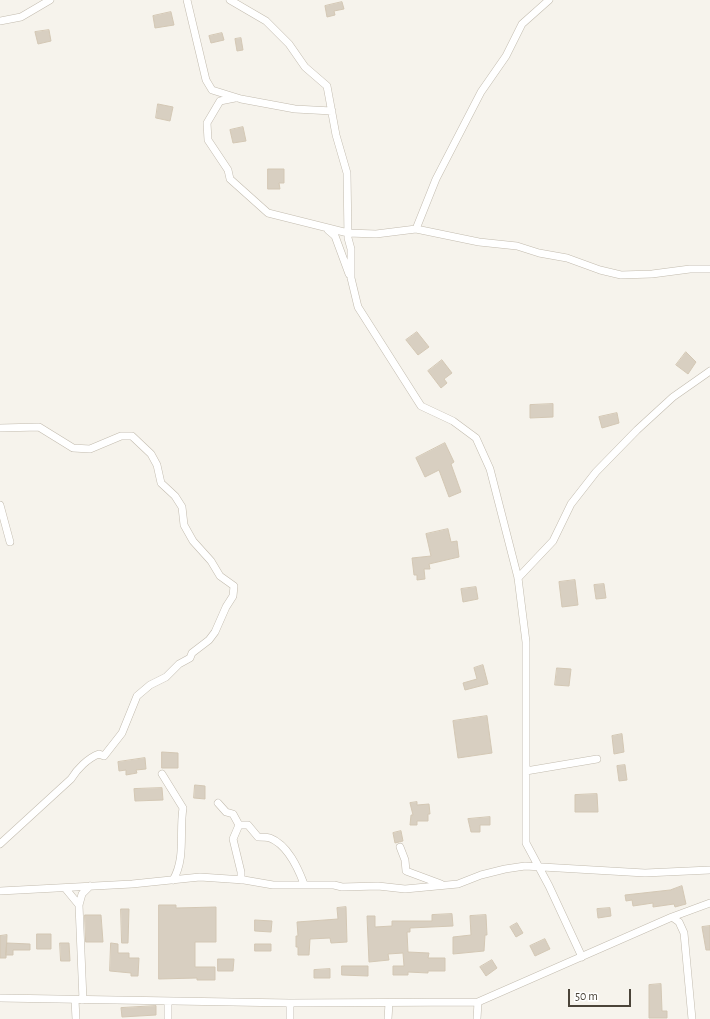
<!DOCTYPE html>
<style>
body{margin:0}
#map{position:relative;width:710px;height:1019px;overflow:hidden;background:#f6f3ec;font-family:"Alegreya Sans",sans-serif}
canvas{display:block}
.scale{position:absolute;left:568px;top:989px;width:63px;height:18px;box-sizing:border-box;border:2px solid #4b4439;border-top:0;padding-left:5px;font-size:12px;line-height:14px;white-space:nowrap;color:#4b4439;-webkit-text-stroke:3px #fff;paint-order:stroke}
</style>
<div id="map">
<canvas width="710" height="1019"></canvas>
<div class="scale">50 m</div>
</div>
<script>
const g = document.querySelector('canvas').getContext('2d');
g.lineJoin = 'round';
function paint(path, color) { g.fillStyle = color; g.fill(path, 'evenodd'); }
function trace(path, color, width, dash) { g.strokeStyle = color; g.lineWidth = width; g.lineCap = dash ? 'butt' : 'round'; g.setLineDash(dash || []); g.stroke(path); }
const building = new Path2D(`
 M342,2L344,9L334,11L335,15L327,17L325,6Z
 M171,12L174,25L155,28L153,16Z
 M49,30L51,41L38,44L35,32Z
 M222,33L224,40L211,43L209,36Z
 M241,38L243,50L237,51L235,39Z
 M158,104L173,107L170,121L156,118Z
 M243,127L246,141L233,143L230,130Z
 M268,169H284V183H279L280,189H268Z
 M417,332L429,347L418,355L406,340Z
 M686,352L696,362L688,374L676,365Z
 M442,360L452,373L444,379L447,383L441,388L428,371Z
 M553,404V417L530,418V405Z
 M617,413L619,423L602,428L599,417Z
 M445,443L454,462L451,464L461,492L449,497L439,470L425,477L416,458Z
 M448,529L451,542L457,541L459,557L429,564L430,569H424L425,579L417,580V575H414L412,558L431,556L426,534Z
 M575,580L578,605L562,607L559,582Z
 M604,584L606,598L596,599L594,585Z
 M476,587L478,599L463,602L461,589Z
 M483,665L488,684L465,690L463,683L477,679L474,668Z
 M557,668L571,669L569,686L555,685Z
 M487,716L492,753L458,758L453,721Z
 M622,734L624,752L614,754L612,736Z
 M162,752L178,753V768H162Z
 M145,758L146,769L136,770L137,773L126,775V770L119,771L118,762Z
 M625,765L627,780L619,781L617,766Z
 M195,785L205,786V799L194,798Z
 M162,788L163,800L135,801L134,789Z
 M597,794L598,812H575V795Z
 M417,802V805L429,804L430,814H428V821H417V825H410L411,815H413L410,803Z
 M490,817V825H480V832H471L468,819Z
 M401,831L403,841L395,843L393,833Z
 M682,886L686,904L675,907L674,904L653,907V903L633,906L632,900L626,901L625,895L670,890Z
 M159,905H176V908L216,907V942H195V967H215V980H197V978L159,979Z
 M346,907L347,942L331,943L330,938L310,939L309,955H298V947H296V936H298L297,922L338,919L337,908Z
 M610,908L611,916L598,918L597,909Z
 M121,909H129L128,943H122Z
 M452,914L453,926L410,928V932H407L408,952L429,953L428,958H445V971H428V973L408,972V975H393V966H404L403,953L388,954L389,960L369,962L367,916H375V927L392,926V921H432V915Z
 M85,915H101L103,942H86Z
 M486,915L487,935H485L484,951L453,954V937L471,935L470,916Z
 M255,920L272,921L271,932L255,931Z
 M517,923L523,933L516,937L510,927Z
 M710,926V950H706L702,927Z
 M37,934H51V949H37Z
 M7,935L6,958H0V936Z
 M545,939L550,949L535,956L530,946Z
 M7,943L30,944V950H13V955H6Z
 M60,943H69L70,961H61Z
 M111,943L118,944V953H129V958H139L138,976H131V973L110,971Z
 M255,944H271V951H255Z
 M218,959H234L233,971H218Z
 M492,960L497,968L486,976L480,967Z
 M342,966H368V976L342,975Z
 M330,969V978H314V970Z
 M661,984L662,1011H667V1018H649V985Z
 M156,1006V1015L122,1017L121,1008Z`);
paint(building, '#d8cfc1');
trace(building, '#d3c7b4', 1);
const minor = new Path2D(`
 M187,0L206,80L212,90L241,99L295,109L332,111
 M230,0L266,21L289,44L305,67L327,86L336,135L347,173L348,238L351,249V278L358,307L421,406L453,421L476,438L490,469L518,578L526,642V843L549,886L582,957
 M0,21L21,17L50,0
 M235,98L220,101L207,123L208,140L228,170L230,179L268,213L348,233L376,234L416,229L436,179L481,92L506,56L522,24L549,0
 M416,229L479,242L517,246L539,253L567,258L600,270L621,275L652,274L690,269H710
 M328,230L335,236L349,274
 M0,428L39,427L73,448L90,449L121,436H132L151,454L157,465L161,483L175,496L182,507L184,525L193,541L211,561L220,576L234,586L233,596L226,607L215,632L209,640L192,653L190,658L179,664L166,677L150,685L137,696L122,733L104,756L99,754C88,758 77,769 71,779L0,844
 M0,505L10,542
 M518,578L553,541L571,504L596,472L637,430L673,397L710,371
 M526,771L597,759
 M162,774L183,808C179,832 186,858 173,880
 M218,803L226,812L233,814L239,825L233,839L241,872V880
 M239,825H248L258,837C262,837 267,837 270,838C288,845 298,868 304,884
 M400,847L405,860L406,871L441,884
 M65,888L79,905
 M0,891L132,884L200,877L244,880L273,885H334L342,887L378,886L405,889L458,884L481,875L505,869L525,866L645,873L710,870
 M672,917L710,903
 M0,998L290,1003L478,1002L477,1019
 M75,1000L76,1019
 M83,1000L79,905L82,894L90,886
 M478,1002L672,917L679,922L684,933L692,1019
 M290,1003V1019
 M168,1019V1001
 M388,1019L389,1003`);
trace(minor, '#c2bbae', 8);
trace(minor, '#fff', 7);
</script>
